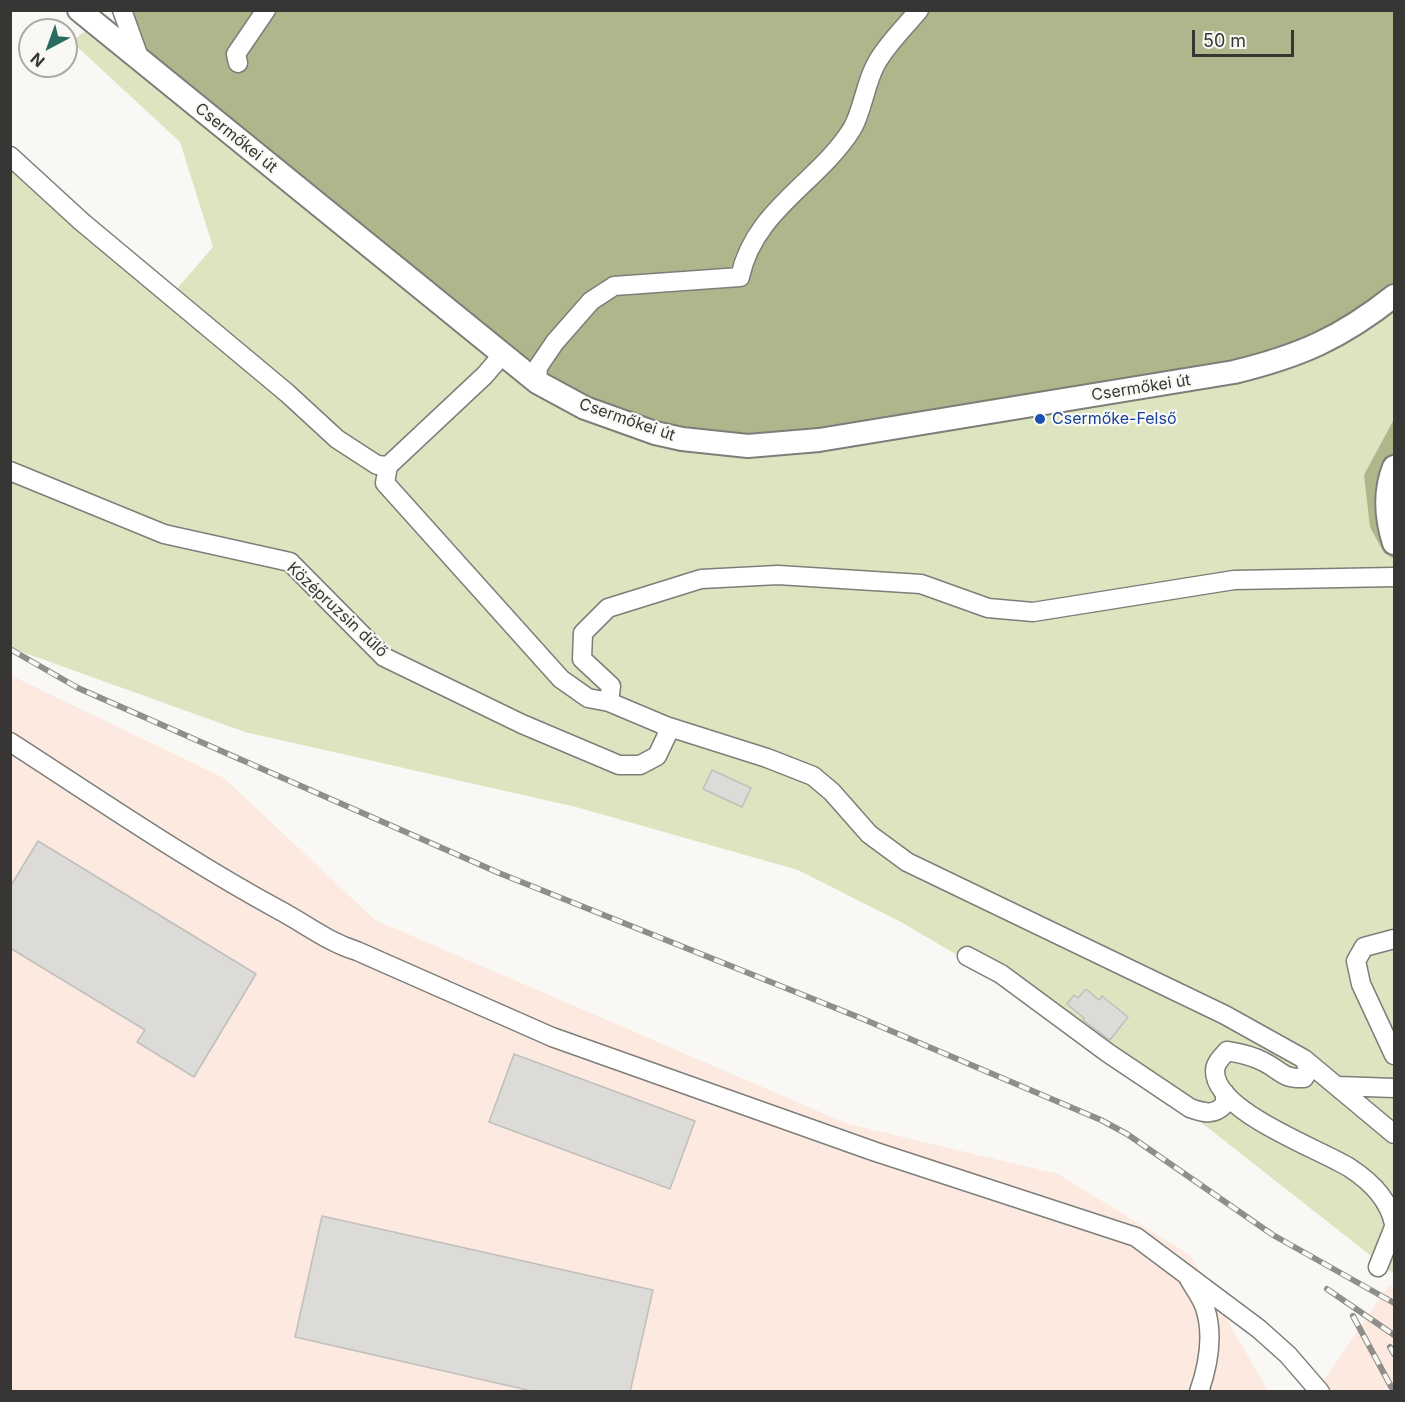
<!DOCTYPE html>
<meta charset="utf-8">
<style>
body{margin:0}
#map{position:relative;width:1405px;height:1402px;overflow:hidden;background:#f9f8f4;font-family:Inter,sans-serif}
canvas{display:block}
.frame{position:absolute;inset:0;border:12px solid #373635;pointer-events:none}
.north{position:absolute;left:18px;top:18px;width:60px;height:60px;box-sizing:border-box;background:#f9f8f4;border:2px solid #abaaa8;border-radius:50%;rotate:221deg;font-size:16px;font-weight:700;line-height:24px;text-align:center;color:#373635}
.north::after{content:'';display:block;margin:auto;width:21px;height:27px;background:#296c5e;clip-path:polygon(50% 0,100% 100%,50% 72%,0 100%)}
.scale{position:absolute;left:1192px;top:30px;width:102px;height:27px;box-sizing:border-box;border:3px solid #373635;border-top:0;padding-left:8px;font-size:18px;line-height:21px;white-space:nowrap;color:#373635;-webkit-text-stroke:4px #f9f8f4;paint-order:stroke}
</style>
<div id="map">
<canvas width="1405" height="1402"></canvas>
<div class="frame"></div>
<div class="north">N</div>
<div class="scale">50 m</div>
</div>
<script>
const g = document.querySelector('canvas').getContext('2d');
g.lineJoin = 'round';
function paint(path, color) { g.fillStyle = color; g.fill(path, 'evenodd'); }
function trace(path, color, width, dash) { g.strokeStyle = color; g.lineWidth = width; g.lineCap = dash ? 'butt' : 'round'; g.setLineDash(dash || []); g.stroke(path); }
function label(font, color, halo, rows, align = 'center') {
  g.font = font + ' Inter,sans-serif'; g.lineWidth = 4.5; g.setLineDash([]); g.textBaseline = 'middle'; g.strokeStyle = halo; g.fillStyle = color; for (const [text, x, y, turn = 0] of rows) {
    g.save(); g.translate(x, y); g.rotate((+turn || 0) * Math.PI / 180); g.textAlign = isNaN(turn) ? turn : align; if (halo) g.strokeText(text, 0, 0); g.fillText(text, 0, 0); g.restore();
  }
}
paint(new Path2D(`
 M10,675L224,778L375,920L848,1124L1058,1174L1190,1255L1268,1391H11Z
 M1389,1285L1394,1289V1391L1316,1392Z`), '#fceae0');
paint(new Path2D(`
 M94,23L1394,296V419L1364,476L1384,553L1394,559V1274L1184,1109L1001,981L901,922L798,870L576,807L245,732L11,648L10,167L169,298L213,247L180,142L72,42Z`), '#dce5bf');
paint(new Path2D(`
 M122,11H1394V296L1234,372L713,444L585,408L140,60Z
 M1394,419V559L1384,553L1370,527L1364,475Z`), '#adb78b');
const building = new Path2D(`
 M712,770L751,788L742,807L703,789Z
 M38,841L256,974L194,1077L137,1042L145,1030L10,948V887Z
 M1086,989L1099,1000L1102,996L1128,1017L1110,1040L1083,1020L1084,1018L1067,1004L1074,995L1078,998Z
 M514,1054L695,1121L670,1189L489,1122Z
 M322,1216L653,1290L630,1392H536L295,1337Z`);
paint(building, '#dcdbd7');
trace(building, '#c0bfbc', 1.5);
const minor = new Path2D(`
 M122,10L140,60
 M238,63L236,54L266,10
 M10,156L82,222L287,393L337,439L377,465L388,466
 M502,355L485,375L388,466L385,483L561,679L588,698L609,702L666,726L767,758L813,776L832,792L869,834L907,862L1225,1015L1304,1059L1309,1070L1304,1078C1282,1079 1282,1071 1264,1062C1253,1056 1240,1053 1227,1051C1222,1057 1215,1063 1215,1071C1215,1112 1320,1149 1350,1168C1370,1181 1389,1200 1394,1224
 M537,382L538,367L555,342L591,301L614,286L740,277C754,210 818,183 852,129C863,110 865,84 876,64C886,45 905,27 919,10
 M10,471L164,534L290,562L384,657L522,724L619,765H640L657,756L667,735L666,726
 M609,702L611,686L582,659L583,633L608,608L701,579L778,575L921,584L988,608L1033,612L1234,580L1394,577
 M10,742C100,800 187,860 281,911C307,925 328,942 357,951L552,1037L876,1152L1136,1237L1259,1329L1288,1355L1320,1392
 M1394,939L1364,947L1356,961L1361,984L1394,1055
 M967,956L1001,974L1108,1053L1190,1108C1204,1113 1214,1116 1225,1104V1093
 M1304,1059L1394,1134
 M1338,1086L1394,1088
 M1378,1267L1394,1227
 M1189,1279C1194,1288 1202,1298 1205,1308C1214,1335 1208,1366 1199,1392`);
const major = new Path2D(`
 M79,10L537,382L585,408L655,433L682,439L748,446L819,440L1234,372C1300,356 1341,338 1394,296
 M1394,467C1384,492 1386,518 1394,543`);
trace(minor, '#7e7d79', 21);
trace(major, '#7e7d79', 26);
trace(minor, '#fff', 18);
trace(major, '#fff', 22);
const rail = new Path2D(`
 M10,649L78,688L499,873L863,1019L1101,1120L1127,1134L1273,1235L1394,1303
 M1327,1289L1394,1335
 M1353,1316L1394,1392
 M1390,1347L1394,1354`);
trace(rail, '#8f8e8b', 6);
trace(rail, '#f9f8f4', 4, [11]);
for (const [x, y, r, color] of [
 [1040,419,6,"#1a4fb4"]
]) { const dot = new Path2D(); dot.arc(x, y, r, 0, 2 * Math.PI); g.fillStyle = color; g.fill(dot); trace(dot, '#f9f8f4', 2); }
label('16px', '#373635', '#f9f8f4', [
 ["Csermőkei út",236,138,39],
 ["Csermőkei út",1141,388,-9],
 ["Csermőkei út",627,420,19],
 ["Középruzsin dűlő",337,610,43]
]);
label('16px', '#164399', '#f9f8f4', [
 ["Csermőke-Felső",1052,419]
], 'left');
</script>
